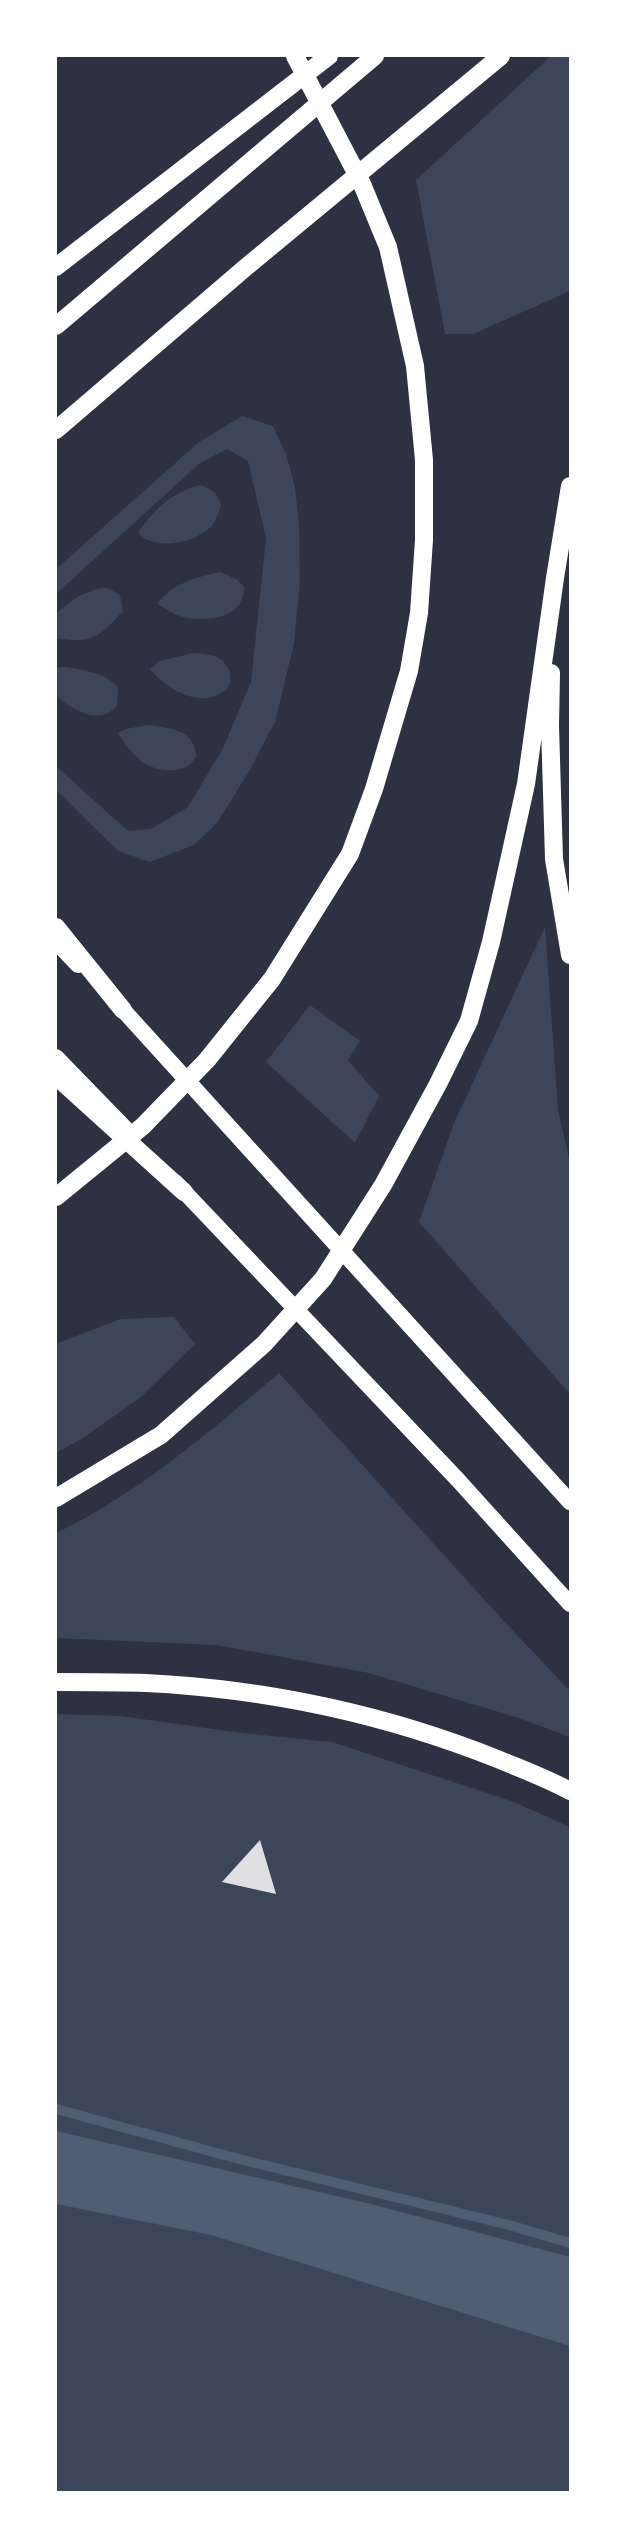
<!DOCTYPE html>
<style>
body{margin:0}
#map{position:relative;width:626px;height:2548px;overflow:hidden;background:#2d3142;font-family:"Libre Baskerville",serif}
canvas{display:block}
.frame{position:absolute;inset:0;border:57px solid #fff;pointer-events:none}
</style>
<div id="map">
<canvas width="626" height="2548"></canvas>
<div class="frame"></div>
</div>
<script>
const g = document.querySelector('canvas').getContext('2d');
g.lineJoin = 'round';
function paint(path, color) { g.fillStyle = color; g.fill(path, 'evenodd'); }
function trace(path, color, width, dash) { g.strokeStyle = color; g.lineWidth = width; g.lineCap = dash ? 'butt' : 'round'; g.setLineDash(dash || []); g.stroke(path); }
paint(new Path2D(`
 M551,56H570V291L473,334H445L416,180Z
 M242,416L273,426L286,454L295,487L299,524L300,580L294,644L275,722L248,773L217,823L194,845L150,862L118,851L56,790V766L128,831L151,829L188,807L223,748L251,682L266,538L248,461L227,449L200,463L56,594V569L199,442Z
 M201,485C213,490 218,493 221,506C218,515 214,526 206,531C188,544 154,550 138,533C153,510 173,491 201,485Z
 M220,572L236,579L244,586C245,619 209,622 183,617C174,615 165,608 157,604C173,583 196,577 220,572Z
 M106,587L120,595L123,611C98,638 93,644 56,638V614C71,600 84,591 106,587Z
 M193,653C202,654 213,654 220,659C233,668 235,687 220,694C195,707 165,687 150,669L160,661Z
 M64,667C84,670 103,672 118,687L117,706C99,726 71,710 56,695V668Z
 M147,725C160,727 185,728 192,742C195,746 195,752 196,756C191,766 185,769 174,770C146,772 132,755 118,733L126,729Z
 M545,927L558,1110L570,1162V1394L419,1222L454,1123Z
 M310,1005L360,1041L348,1060L379,1096L355,1143L266,1062Z
 M174,1317L195,1344L141,1397L83,1438L56,1453V1344L120,1319Z
 M279,1373L501,1618L570,1691V1737L519,1718L369,1673L216,1645L56,1638V1533C138,1494 209,1432 279,1373Z
 M56,1714L121,1716L242,1733L332,1742L514,1802L570,1827V2492H56Z`), '#3c4559');
paint(new Path2D(`
 M56,2131L371,2204L570,2257V2346L211,2235L56,2204Z`), '#4f5d75');
trace(new Path2D(`
 M56,2109L239,2159L509,2225L570,2243`), '#4f5d75', 10);
paint(new Path2D(`
 M260,1840L276,1894L222,1882Z`), '#e0e0e3');
trace(new Path2D(`
 M56,942L78,965
 M114,1000L570,1502
 M56,1057L125,1128
 M175,1182L458,1480L570,1604`), '#fff', 16);
trace(new Path2D(`
 M56,267L329,56
 M56,326L375,56
 M56,430L245,268L501,56
 M551,673L550,726L554,859L570,955
 M56,927L123,1010
 M56,1076L184,1192
 M56,1197L143,1126L207,1060L272,979L350,854L374,789L409,671L419,613L424,540V460L415,366L388,247L362,184L295,56
 M56,1498L161,1435L264,1344L323,1279L383,1185L438,1084L469,1021L491,942L526,784L555,578L570,486
 M56,1682C86,1682 116,1682 146,1683C267,1689 388,1715 500,1760C524,1770 548,1779 570,1791`), '#fff', 18);
</script>
